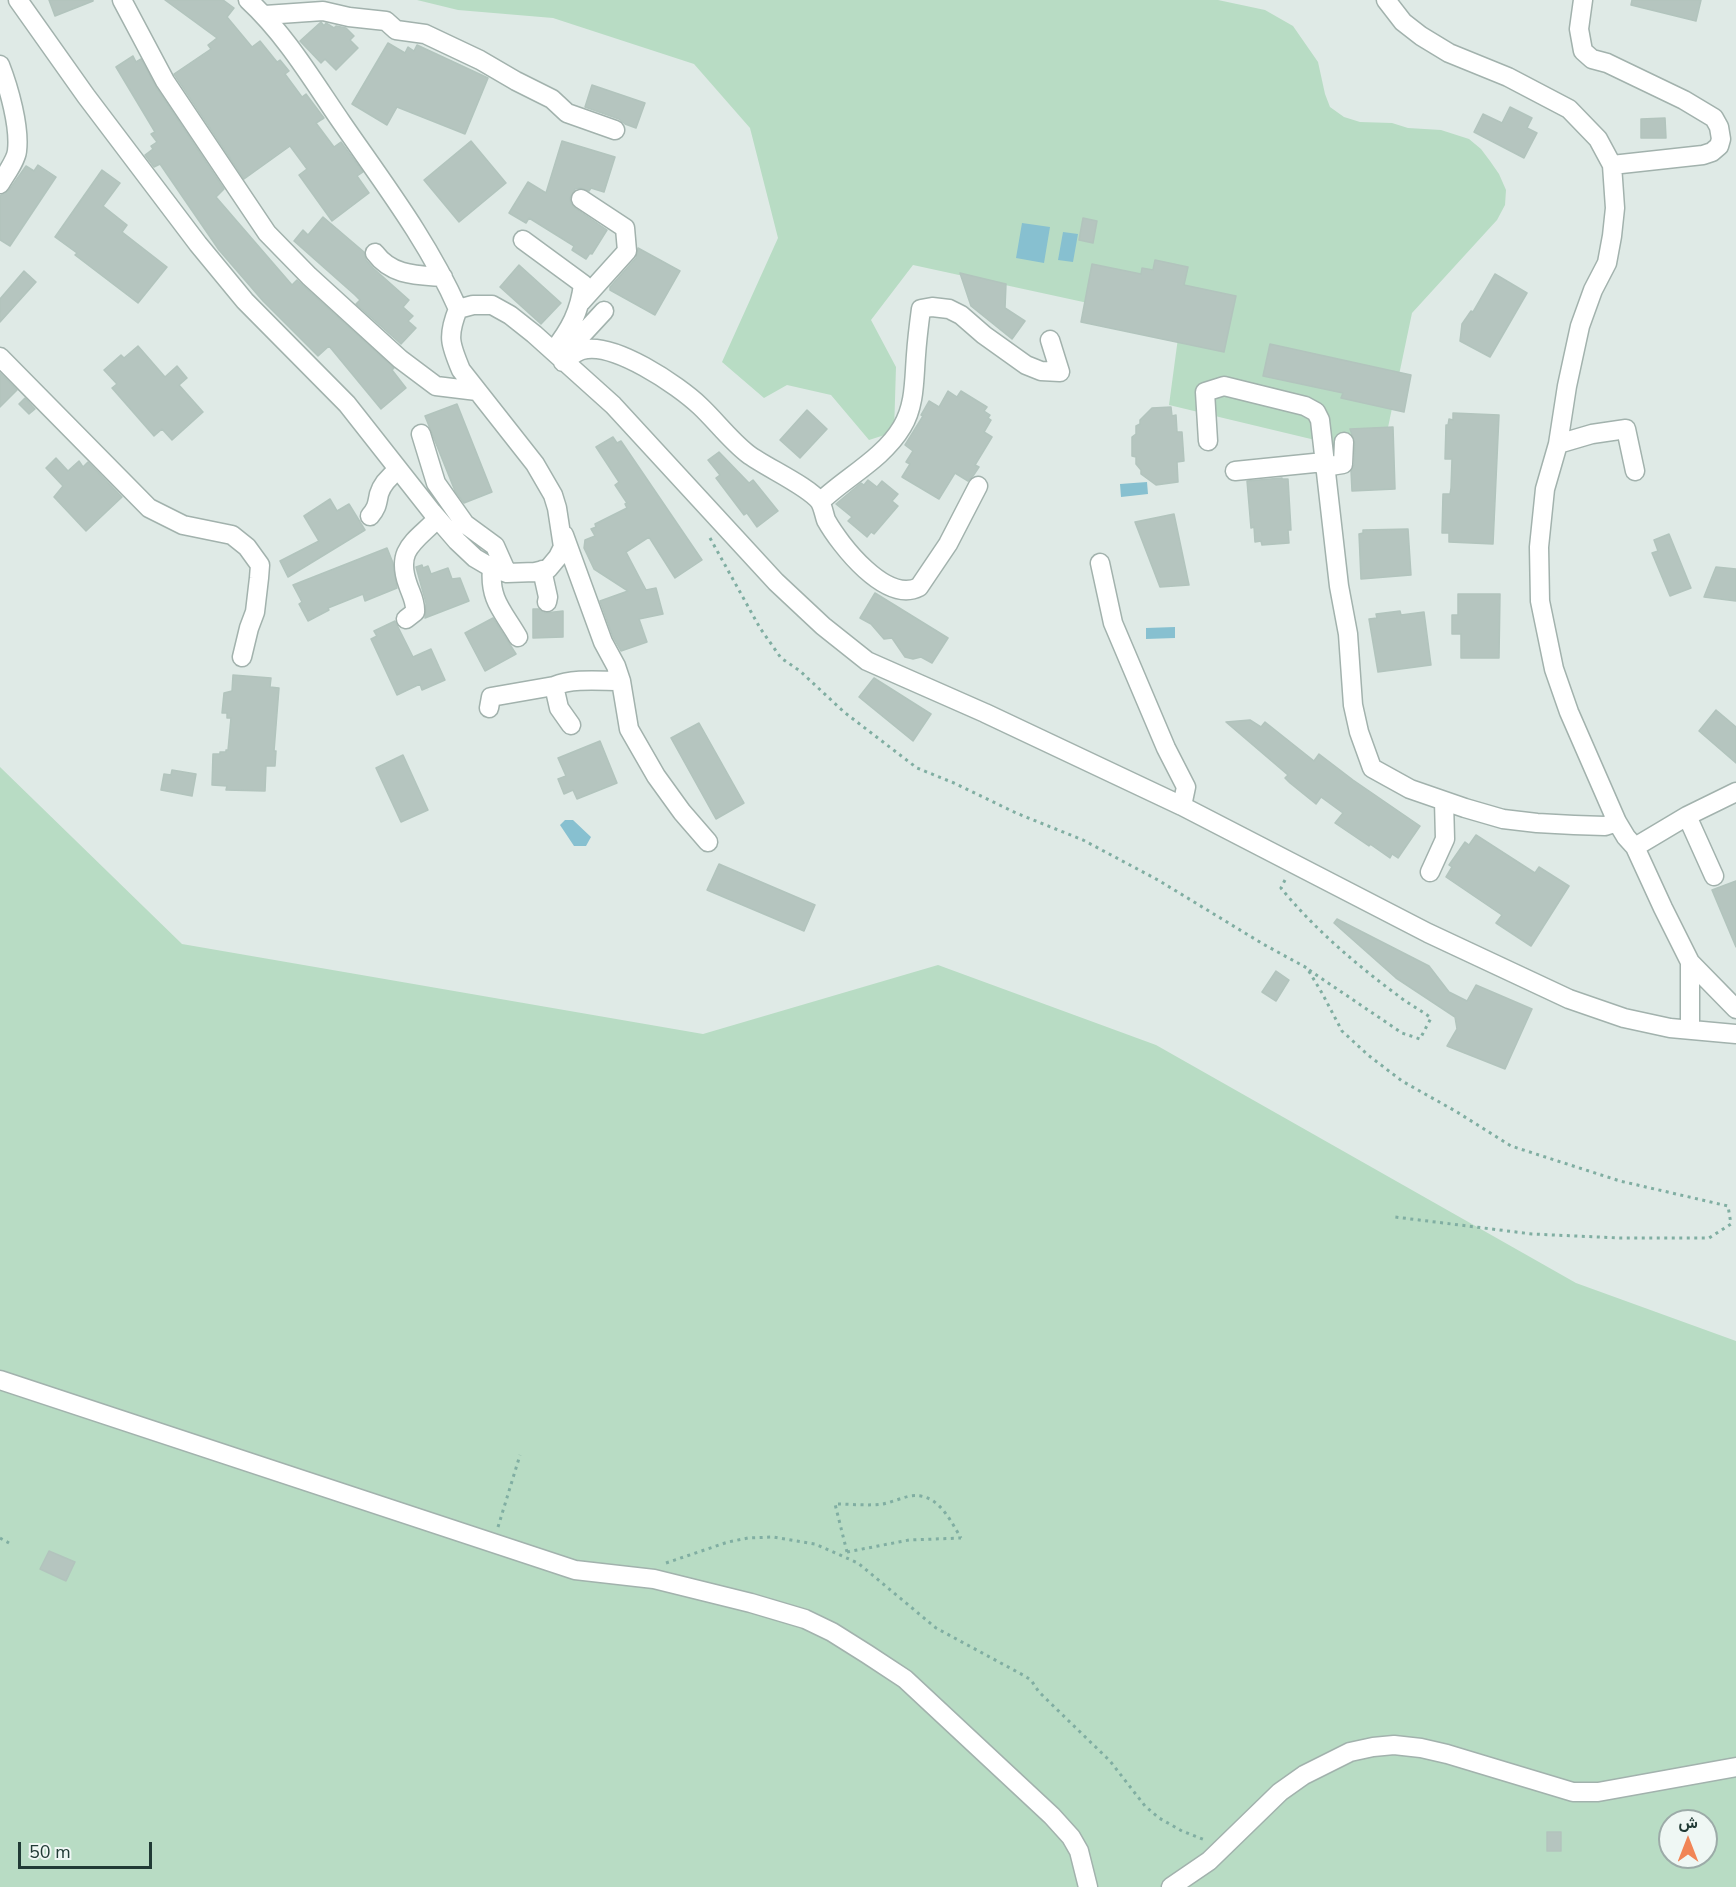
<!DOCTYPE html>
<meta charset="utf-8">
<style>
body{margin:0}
#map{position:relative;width:1736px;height:1887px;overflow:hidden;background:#dfeae6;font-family:"Nunito Sans",Vazirmatn,sans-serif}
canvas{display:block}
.north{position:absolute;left:1658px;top:1809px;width:60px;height:60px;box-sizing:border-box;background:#eff7f4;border:2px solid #9caba8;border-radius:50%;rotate:0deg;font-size:16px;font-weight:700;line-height:24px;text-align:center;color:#203a35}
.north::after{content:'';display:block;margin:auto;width:21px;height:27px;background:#f18556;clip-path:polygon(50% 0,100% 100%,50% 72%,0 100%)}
.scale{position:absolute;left:18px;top:1842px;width:134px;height:27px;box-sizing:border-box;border:3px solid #203a35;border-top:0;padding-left:8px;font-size:18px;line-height:21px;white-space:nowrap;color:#203a35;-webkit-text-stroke:4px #eff7f4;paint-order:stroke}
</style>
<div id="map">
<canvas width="1736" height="1887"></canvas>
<div class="north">ش</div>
<div class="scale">50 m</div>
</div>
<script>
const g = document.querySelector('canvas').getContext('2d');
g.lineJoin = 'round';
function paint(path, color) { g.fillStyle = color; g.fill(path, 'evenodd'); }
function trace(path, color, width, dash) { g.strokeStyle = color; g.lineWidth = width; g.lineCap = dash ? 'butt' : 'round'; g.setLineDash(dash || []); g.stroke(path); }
paint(new Path2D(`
 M417,0H1218L1265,10L1293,26L1318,62L1325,94L1330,107L1344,117L1360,122L1392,123L1408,128L1441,130L1469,139L1481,149L1490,161L1499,174L1506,190L1505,205L1497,220L1412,313L1382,456L1169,405L1180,323L913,265L871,320L896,367L894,432L869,440L831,395L787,385L764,398L722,362L778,238L750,128L694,64L553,18L458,10Z
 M0,767L182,944L703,1034L938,965L1156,1045L1576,1283L1736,1341V1887H0ZM1670,1821H1706V1857H1670Z`), '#b8dcc4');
paint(new Path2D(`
 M1022,223L1050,227L1044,263L1016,258Z
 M1063,232L1078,234L1073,262L1058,260Z
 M1147,482L1148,494L1121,497L1120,484Z
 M1175,627V638L1146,639V628Z
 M565,820H573L591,837L586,846H574L560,825Z`), '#87c0d0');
const building = new Path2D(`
 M49,0H93V1L55,16Z
 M165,0H223L234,8L227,17L252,47L260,41L277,62L280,60L289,71L285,74L302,97L306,94L324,118L316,123L334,147L341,142L363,172L357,176L369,193L332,221L299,175L307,169L290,146L244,179L174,74L211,49L208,45L217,38Z
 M1632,0H1701L1696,21L1631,5Z
 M321,22L324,26L326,23L334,28L336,26L346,28L354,36L350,40L358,48L336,70L325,59L321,63L300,41Z
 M388,43L405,53L408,47L414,51L417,45L488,78L465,134L397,107L387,125L352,104Z
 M133,56L136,62L141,59L156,87L224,189L216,197L292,285L297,280L394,368L392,370L406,388L381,409L329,346L318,356L263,301L219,250L160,164L154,167L145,155L153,149L151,146L157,142L151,134L155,132L116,67Z
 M592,85L645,103L636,128L625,124L619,119L585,107Z
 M1510,107L1532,118L1527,128L1537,133L1524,158L1474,132L1483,114L1502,123Z
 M1665,118L1666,138H1641V119Z
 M471,141L506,183L459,222L424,180Z
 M562,141L615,157L604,192L591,188L589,191L581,188L575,189L570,198L571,203L575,208L607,230L592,254L590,253L586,259L572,250L574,246L529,218L526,223L509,213L528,182L546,193Z
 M38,165L56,177L10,246L0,240V196L9,190L26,166L34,171Z
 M102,170L120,183L103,206L127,225L122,232L167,267L138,303L75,255L77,253L55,237Z
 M323,217L364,252L366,260L373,268L409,300L403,307L413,316L408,321L416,328L401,344L356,304L360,300L355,295L294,241L303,230L308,235Z
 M1083,218L1097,221L1093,243L1079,240Z
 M638,248L680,271L655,315L610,290V287L636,258Z
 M1155,260L1188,267L1184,285L1236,296L1224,352L1081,322L1092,264L1141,274L1142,268L1153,270Z
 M519,265L561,303L541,324L500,287Z
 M24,271L36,282L0,322V299Z
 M960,273L1006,284L1005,308L1025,321L1012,339L971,306Z
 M1495,274L1527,293L1490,357L1460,341L1462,324L1471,311L1473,312Z
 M1270,344L1411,375L1404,412L1341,398L1343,393L1263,376Z
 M138,346L165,377L177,366L187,378L179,385L203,412L172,440L162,429L154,436L112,388L117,384L104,370L121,355L124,358Z
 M0,373L17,390L0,407Z
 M948,391L957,397L961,391L987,407L984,411L990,415L988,418L991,420L984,432L992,437L975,465L979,467L973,476L968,481L955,473L939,499L902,477L910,464L906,462L913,451L905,445L923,416L921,415L929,401L939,407Z
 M25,398L35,409L29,414L19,404Z
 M457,404L492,492L464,503L455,491L425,416Z
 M1171,407L1172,416L1176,415L1177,432H1182L1184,461L1177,462L1178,482L1156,485L1141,474V470L1136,464V457L1132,456V437L1136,434V426L1140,424V420L1152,408Z
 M807,410L827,429L800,458L780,440Z
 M1453,413L1499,415L1493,544L1449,542V533H1442L1443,494H1450L1451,488L1452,459H1445L1446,425H1448L1449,419L1453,420Z
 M1393,427L1395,489L1352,491L1351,471L1354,465L1355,443L1350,429Z
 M613,437L617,443L621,441L702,560L675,578L649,537L626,552L646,590L656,588L663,614L639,619L647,642L621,651L613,637L600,601L628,591L594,569L584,548L585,540L595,536L591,529L596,527L595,524L627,508L625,504L627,503L615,485L619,482L596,447Z
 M719,452L749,483L753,480L778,511L757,527L747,513L744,515L716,478L720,475L708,460Z
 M56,458L68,471L79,461L83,467L88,462L122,497L86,531L54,497L63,486L46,468Z
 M1282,478V479H1288L1291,530H1288L1289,543L1262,545L1261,541L1255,542L1254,527L1251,528L1247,481Z
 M868,480L877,487L882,481L898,494L892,501L898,506L874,534L871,532L867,537L848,521L852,517L836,504L861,483L864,485Z
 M330,499L337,511L349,504L365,530L288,577L280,561L319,541L304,516Z
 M1174,514L1189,585L1160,587L1135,522Z
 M1408,529L1411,575L1361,579L1359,534L1363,533V530Z
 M1669,534L1691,588L1670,596L1652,553L1658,551L1654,540Z
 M387,548L393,563L397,588L365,601L363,594L328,608L329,610L308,621L299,604L302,602L293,585Z
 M422,565L423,568L428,566L431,574L448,568L452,579L460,578L469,601L425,618L426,603L416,567Z
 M1716,567L1736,569V601L1704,597Z
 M875,593L948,638L932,663L921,657L913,659L905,657L892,638L884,639L871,624L860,618Z
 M1458,594H1500L1499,658H1461V634H1452V615H1458Z
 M533,609H539L545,613L563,611V637L533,638Z
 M1400,611L1401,615L1424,612L1431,665L1378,672L1369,619L1377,618L1376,614Z
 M493,618L516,654L485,671L465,633Z
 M395,621L413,657L431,649L445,680L422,690L420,684L397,695L371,639L377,636L374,631Z
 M233,675L271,678L270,687L279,688L274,751H276L275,766H266L265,791L226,790L227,786L212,785L213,754H220V752H226V750H228L231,718H227V713H222L224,693L232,691Z
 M874,678L931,714L913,741L859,697Z
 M1716,710L1736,727V763L1699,731Z
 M1250,720L1261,727L1265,722L1314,761L1319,754L1353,780L1420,826L1398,858L1392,854L1390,858L1370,844L1369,846L1335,823L1343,813L1321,797L1316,804L1290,783L1285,778L1288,775L1226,722Z
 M699,723L744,803L716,819L671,738Z
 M600,741L617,783L577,799L573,790L564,794L558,779L566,776L558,758Z
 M403,755L428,810L401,822L376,768Z
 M172,770L196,774L192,796L161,790L164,774L171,775Z
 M1476,835L1535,873L1539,867L1569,886L1531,946L1496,923L1502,915L1446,877L1452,867L1449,865L1465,842L1469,845Z
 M719,864L815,905L804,931L707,890Z
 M1736,881V947L1712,890Z
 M1337,919L1429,966L1449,992L1467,1001L1476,985L1532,1009L1505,1069L1447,1046L1457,1029L1455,1017L1396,978L1334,923Z
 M1276,971L1289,980L1276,1001L1262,992Z
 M49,1551L75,1562L66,1581L40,1569Z
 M1547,1832H1561V1851H1547Z`);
paint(building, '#b5c5bf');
trace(building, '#b2c4bd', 1.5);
const minor = new Path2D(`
 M18,0L86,96L198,244L245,301L347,404L432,512L457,541L475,558L492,568L507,573L535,572L548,569L558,557L563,547L557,508L553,495L535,464L461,370C450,344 447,336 458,309L473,305H492L510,315L534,334L613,405L776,582L823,626L867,661L985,713L1182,806L1428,933L1569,999L1624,1018L1670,1028L1736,1034
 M122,0L165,81L267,233L309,276L400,359L436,386L477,391
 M248,0C286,35 313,81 342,123C384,184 428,241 458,309
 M1386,0L1403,22L1421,36L1449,53L1508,77L1569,109L1598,139L1612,165L1615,208L1612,236L1607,263L1593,290L1580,326L1567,386L1558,444L1545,489L1539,547L1540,601L1554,669L1569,712L1617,822L1626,837L1635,847L1663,908L1690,962L1736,1009
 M1583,0L1579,29L1583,51L1592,59L1607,63L1684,100L1714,118L1719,127L1721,139L1719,146L1712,152L1703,155L1612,165
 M265,15L323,11L349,17L386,21L396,30L425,34L480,60L516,81L552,99L567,113L615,130
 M0,65C9,88 20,127 17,151C16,161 5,175 0,184
 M581,199L625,228L627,251L581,302
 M523,240L583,284C580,311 570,330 553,351
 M375,253C392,276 417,275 443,277
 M573,354L579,338L604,311
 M0,357L149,508L183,525L232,535L247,547L260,565L259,578L255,612L249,628L242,657
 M563,362C569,358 575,352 582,350C613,341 678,385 700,406C716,421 730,440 748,454C765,467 810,487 820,502C823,507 824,514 826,520C840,545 886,604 919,587L948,544L978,486
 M421,434L436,483L465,524L495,546L507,573
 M1208,441L1205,392L1224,386L1305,406L1316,412L1320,420L1339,586L1348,634L1353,705L1359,732L1372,768L1410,789L1465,808L1503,819L1537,823L1574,825L1605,826L1617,822
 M1558,444L1592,434L1626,429L1635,471
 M1324,467L1343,464L1344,442
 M1235,471L1324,462
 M820,502C846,477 883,459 902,427C915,406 914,380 916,355C917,340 919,324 921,309L932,307L949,309L961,315L984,335L1026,365L1041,371L1060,372L1050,340
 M370,516C377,508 377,504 379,494C382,484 390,476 398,470
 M564,535L603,642L616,666L621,681L629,729L656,776L682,812L708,842
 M1100,563L1113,623L1166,748L1186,787L1182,806
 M492,568C489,600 503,611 518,637
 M542,570L548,597L547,602
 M406,619L415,612C416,602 411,594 408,585C395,549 415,542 437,519
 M489,708L491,697L554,686
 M571,725L559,708L554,686C574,678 599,681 621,681
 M1687,816L1714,876
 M1635,847L1687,816L1736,792
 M1430,872L1445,839L1444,801
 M1690,962V1029
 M0,1380L575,1570L654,1579L751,1603L805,1619L832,1632L867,1654L905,1679L1052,1816L1071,1837L1079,1851L1088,1887
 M1171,1887L1209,1861L1280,1792L1304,1775L1350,1752L1373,1747L1394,1745L1421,1748L1447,1754L1573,1792H1598L1736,1767`);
trace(minor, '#a2b2ad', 21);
trace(new Path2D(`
 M710,538L760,628L781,658L800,671L844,712L917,768L954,783L1016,813L1083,840L1158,880L1263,944L1307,968L1322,993L1342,1031L1368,1055L1402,1081L1457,1112L1511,1146L1620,1181L1728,1206L1731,1224L1709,1238H1620L1532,1234L1395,1217
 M1285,880L1281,888C1313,928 1359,967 1400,997C1410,1005 1421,1010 1431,1018L1420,1039L1402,1033L1309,970
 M498,1527L520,1455
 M0,1538L9,1543
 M847,1552L835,1504C851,1504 868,1506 883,1504C892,1502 901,1498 910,1496C937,1492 949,1518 961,1538
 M847,1552L909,1540L961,1538
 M666,1563L728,1542L748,1538L773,1537L815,1544L858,1563L936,1628L1023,1675L1031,1680L1039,1692L1110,1761L1145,1806L1159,1818L1182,1831L1205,1840`), '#80aea2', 3, [3, 4.5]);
trace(minor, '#fff', 18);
</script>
